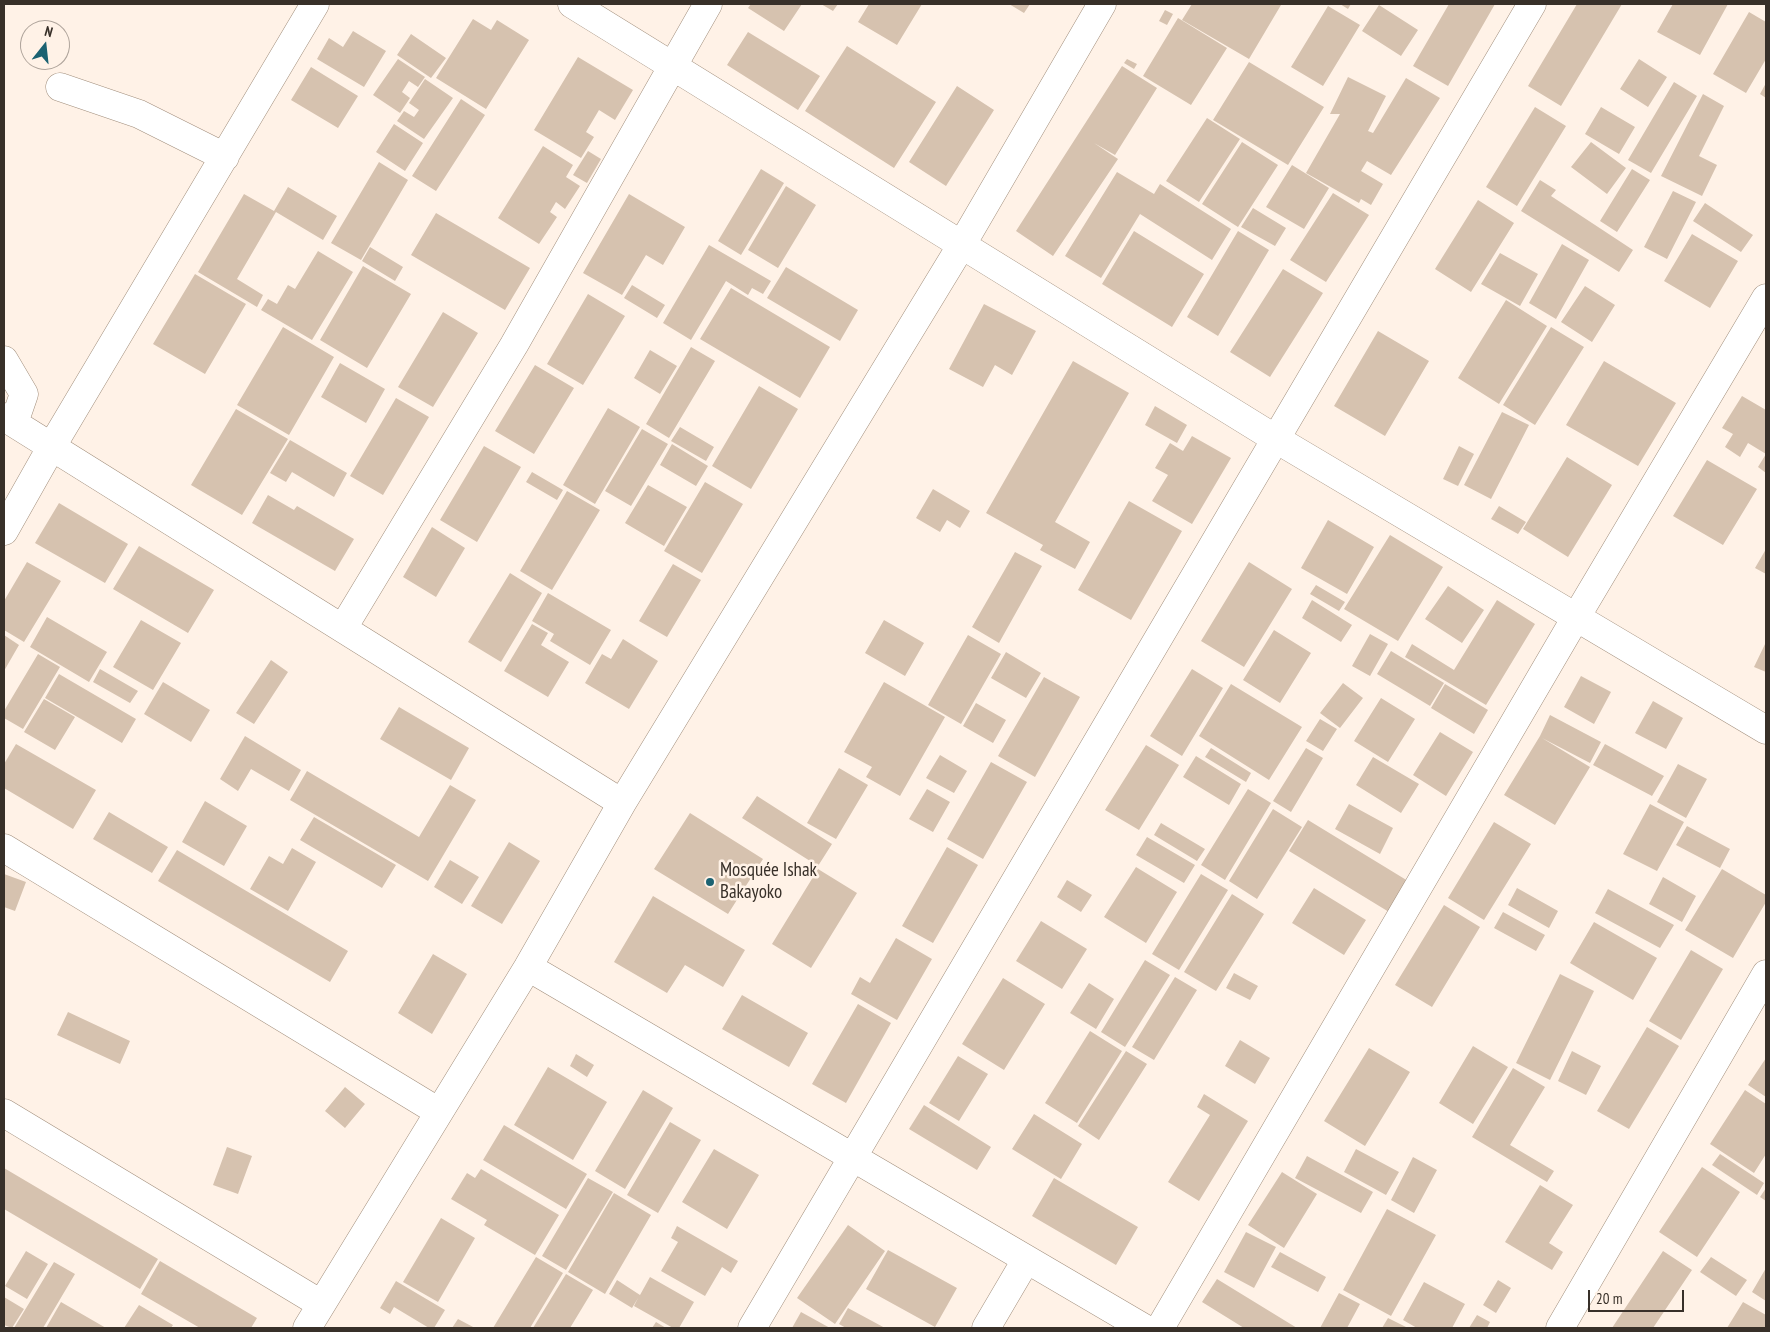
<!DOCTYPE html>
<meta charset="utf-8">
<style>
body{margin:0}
#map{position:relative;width:1770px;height:1332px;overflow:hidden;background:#fff2e7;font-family:"PT Sans Narrow",sans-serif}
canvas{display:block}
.frame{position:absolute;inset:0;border:5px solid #383029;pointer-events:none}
.north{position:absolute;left:20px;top:20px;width:50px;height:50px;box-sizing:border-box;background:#fff2e7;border:1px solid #afa49b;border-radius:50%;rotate:16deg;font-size:14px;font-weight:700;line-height:20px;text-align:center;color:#383029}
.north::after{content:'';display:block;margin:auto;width:18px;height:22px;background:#1b6272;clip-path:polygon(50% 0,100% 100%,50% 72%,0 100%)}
.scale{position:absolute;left:1588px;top:1290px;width:96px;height:22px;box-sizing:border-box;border:2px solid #383029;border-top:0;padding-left:6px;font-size:15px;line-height:18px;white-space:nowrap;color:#383029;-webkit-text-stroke:4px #fff2e7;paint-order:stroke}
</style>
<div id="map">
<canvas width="1770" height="1332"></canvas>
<div class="frame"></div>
<div class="north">N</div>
<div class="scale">20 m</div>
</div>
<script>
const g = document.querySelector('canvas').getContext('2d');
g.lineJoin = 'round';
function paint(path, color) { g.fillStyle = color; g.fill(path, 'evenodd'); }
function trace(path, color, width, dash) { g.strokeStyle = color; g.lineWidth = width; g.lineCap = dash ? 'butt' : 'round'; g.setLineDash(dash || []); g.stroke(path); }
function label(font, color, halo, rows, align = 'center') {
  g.font = font + ' "PT Sans Narrow",sans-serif'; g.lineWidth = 5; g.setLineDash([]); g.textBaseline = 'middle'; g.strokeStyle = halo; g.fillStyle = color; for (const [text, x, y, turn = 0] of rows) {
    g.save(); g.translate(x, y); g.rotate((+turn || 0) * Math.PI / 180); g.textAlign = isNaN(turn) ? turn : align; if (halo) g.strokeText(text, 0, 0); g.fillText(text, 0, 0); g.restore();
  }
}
paint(new Path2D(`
 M751,4H802L784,31L748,8Z
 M821,4H838L833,11Z
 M869,4H922L897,45L858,22Z
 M1009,4H1030L1024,13Z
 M1192,4H1279L1281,5L1249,59L1182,20Z
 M1340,4H1351L1348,9Z
 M1449,4H1495L1448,86L1413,66Z
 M1577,4H1622L1561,106L1528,86Z
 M1673,4H1728L1700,55L1657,32Z
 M1379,5L1418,30L1401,56L1362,31Z
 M1328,6L1360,25L1323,86L1291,67Z
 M1165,10L1173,14L1167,25L1159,21Z
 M1749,12L1766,22V59L1746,93L1713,74Z
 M1178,18L1227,48L1191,105L1143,76Z
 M473,19L491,30L497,20L529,40L486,109L436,78Z
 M353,31L386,51L364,87L317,59L329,38L343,47Z
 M748,32L820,76L798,110L727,65Z
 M411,34L446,58L431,78L397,55Z
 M847,46L936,102L894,168L805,111Z
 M578,57L633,90L615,120L599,110L586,132L594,137L581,158L534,130Z
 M398,59L425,77L418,87L409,81L402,92L410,98L400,113L373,95Z
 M1127,59L1137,64L1134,69L1124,63Z
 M1639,59L1667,77L1648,107L1620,89Z
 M1249,62L1324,107L1288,165L1213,120Z
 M1122,66L1157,88L1115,155L1094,143L1118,159L1053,256L1016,231Z
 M311,67L358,96L338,128L291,100Z
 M1348,77L1386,96L1368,131L1373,133L1406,78L1440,98L1391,175L1367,161L1361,171L1383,184L1371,205L1361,199L1359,203L1306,173L1340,114H1330Z
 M425,79L453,98L424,139L397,121L404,111L414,117L419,110L409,103Z
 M1674,82L1697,96L1651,173L1628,160Z
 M1766,83V98L1760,94Z
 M957,86L994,110L946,186L909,162Z
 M1703,94L1724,106L1699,156L1717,165L1702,196L1661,176Z
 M461,99L485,115L436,191L412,176Z
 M1535,107L1566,126L1517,206L1486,187Z
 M1601,107L1635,127L1619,154L1585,134Z
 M1207,118L1240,139L1199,202L1166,181Z
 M394,124L423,143L405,171L376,152Z
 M1242,142L1278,165L1238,227L1202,204Z
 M1591,142L1626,168L1607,194L1571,167Z
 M543,146L573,165L566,177L580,186L565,209L556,202L550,212L557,217L539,244L498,218Z
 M588,151L601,159L587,183L573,175Z
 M379,162L408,180L361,260L331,243Z
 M1292,165L1329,188L1304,229L1266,207Z
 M761,169L784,183L741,255L718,241Z
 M1632,169L1650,180L1617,232L1600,221Z
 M1117,172L1154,194L1160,184L1231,229L1212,260L1140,214L1101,278L1065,256Z
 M1540,180L1556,190L1551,196L1633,250L1619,272L1521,211Z
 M786,186L816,205L778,268L748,250Z
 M288,187L337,216L323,240L276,212L237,279L263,295L257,307L198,272L244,194L274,211Z
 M1673,191L1696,202L1667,259L1644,247Z
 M1333,193L1369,215L1326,282L1290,260Z
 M629,194L685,227L663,265L646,255L622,295L583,273Z
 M1478,200L1514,223L1471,292L1435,269Z
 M1705,203L1753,235L1741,252L1693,221Z
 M1253,208L1286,228L1275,246L1241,227Z
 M436,213L530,268L505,310L411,255Z
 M1134,231L1204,274L1172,327L1102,284Z
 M1238,231L1269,250L1218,336L1187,317Z
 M1692,234L1738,261L1710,308L1664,281Z
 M1562,244L1589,260L1556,319L1529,303Z
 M709,245L771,281L763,294L752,288L748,295L726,281L691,340L663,323Z
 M370,247L403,267L395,281L362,261Z
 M318,251L353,272L312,340L261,310L268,299L277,304L288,285L295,289Z
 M1500,253L1538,274L1520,306L1481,284Z
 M363,266L411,294L367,368L320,340Z
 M786,267L858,310L840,341L767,298Z
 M1283,269L1323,293L1270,377L1230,352Z
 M195,274L246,304L205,374L153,344Z
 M632,285L665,305L657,318L624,298Z
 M1585,286L1615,305L1592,342L1561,322Z
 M731,288L830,347L800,398L700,339Z
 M588,294L625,316L583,385L547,364Z
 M1506,300L1547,326L1499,404L1458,378Z
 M984,304L1036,331L1012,375L995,365L983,387L949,369Z
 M443,312L478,333L433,407L398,387Z
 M283,327L334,357L289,435L237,405Z
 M1551,327L1584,347L1535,425L1503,405Z
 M1378,331L1429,361L1385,436L1334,406Z
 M691,347L715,361L669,438L646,424Z
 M650,350L677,366L660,394L634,378Z
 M1073,361L1129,393L1055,522L1090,542L1075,569L1040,550L1043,545L986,513Z
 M1604,361L1676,403L1638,466L1566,425Z
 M340,363L385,389L366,423L321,397Z
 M535,365L574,388L534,454L495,431Z
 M759,386L798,409L751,489L712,466Z
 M1742,396L1766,410V473L1758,467L1766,454L1748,443L1740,457L1725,447L1733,434L1722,428Z
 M396,398L429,417L383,495L350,476Z
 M1155,406L1187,425L1177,443L1145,425Z
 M608,408L640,427L595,504L563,485Z
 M236,409L288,439L242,515L191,485Z
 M1502,412L1529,425L1491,499L1464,485Z
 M680,427L714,447L706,461L671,441Z
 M642,429L668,444L631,506L605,491Z
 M1192,436L1231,458L1192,524L1152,501L1168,475L1155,468L1170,443L1183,451Z
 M290,440L347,473L334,497L292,472L286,482L270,473Z
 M672,444L708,466L696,486L660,465Z
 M484,446L521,467L477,542L440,520Z
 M1459,446L1474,454L1458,486L1443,479Z
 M1567,457L1612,485L1568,557L1523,529Z
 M1707,460L1757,489L1723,545L1673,516Z
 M532,472L563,490L557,500L526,482Z
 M705,482L743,504L702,573L664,551Z
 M648,485L687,507L664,546L625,523Z
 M933,489L970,511L960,528L947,520L940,532L916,518Z
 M567,491L600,510L552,590L520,571Z
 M268,495L294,510L297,506L354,539L335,571L252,523Z
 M1129,501L1182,531L1131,620L1078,590Z
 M59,503L128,544L105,583L35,543Z
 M1499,506L1526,522L1518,534L1491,519Z
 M1328,520L1374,547L1347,594L1301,568Z
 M432,527L465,548L436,597L403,577Z
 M1390,535L1443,567L1398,641L1344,609Z
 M139,546L214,590L188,633L113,589Z
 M1766,549V574L1755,568Z
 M1015,552L1042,566L999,643L972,627Z
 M27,562L61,581L24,642L4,630V601Z
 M1249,562L1292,589L1244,667L1201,641Z
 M673,564L701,580L667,637L639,621Z
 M510,573L542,593L501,662L468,642Z
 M1316,585L1345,602L1339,611L1310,594Z
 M1448,586L1484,610L1462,643L1425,619Z
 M548,593L611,630L590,665L550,641L554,634L532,621Z
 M1312,600L1352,625L1341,642L1302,618Z
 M1497,600L1535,624L1486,705L1405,657L1412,644L1454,670Z
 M47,617L107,652L89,682L30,647Z
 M141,620L181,643L153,690L113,667Z
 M884,620L924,643L905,676L865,653Z
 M532,624L548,633L541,645L569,662L548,697L504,671Z
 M1274,630L1311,653L1280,703L1243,680Z
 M1370,634L1388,644L1370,676L1352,666Z
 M4,635L19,645L4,671Z
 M968,635L1001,654L961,724L928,705Z
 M623,639L658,661L629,709L585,683L602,654L611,659Z
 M1766,642V672L1754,667Z
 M1391,651L1444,683L1430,706L1377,674Z
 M1006,652L1041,673L1026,698L991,678Z
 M38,654L60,667L23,729L4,718V711Z
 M271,660L288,672L254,724L236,713Z
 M100,669L138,691L130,703L93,682Z
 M1192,669L1223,688L1182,756L1150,736Z
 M59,674L136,719L122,743L45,698Z
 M1581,676L1611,692L1594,724L1564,707Z
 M1044,677L1080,697L1035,777L998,756Z
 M163,682L210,710L191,742L144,714Z
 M884,682L945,717L900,796L866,777L872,767L844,752Z
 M1343,683L1363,698L1340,728L1320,713Z
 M1231,684L1302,727L1269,780L1199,736Z
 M1445,684L1488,710L1474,734L1431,708Z
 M1381,698L1415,719L1388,762L1354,741Z
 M44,699L75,717L55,750L24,732Z
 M1653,701L1683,718L1666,749L1635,733Z
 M976,703L1006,720L993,743L963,726Z
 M399,707L469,748L451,780L380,739Z
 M1550,715L1601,742L1590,763L1542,738L1590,767L1555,825L1504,795L1540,736Z
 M1320,719L1337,729L1323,751L1306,741Z
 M1440,732L1473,752L1446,796L1413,775Z
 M245,736L301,770L289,791L251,769L238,791L220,779Z
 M16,744L96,790L73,829L4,788V764Z
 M1605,744L1664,776L1652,796L1593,765Z
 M1146,745L1179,765L1139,830L1105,810Z
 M1211,748L1251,773L1246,782L1205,757Z
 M1306,748L1323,758L1291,812L1273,801Z
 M940,755L967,771L954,793L926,778Z
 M1196,756L1241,784L1229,805L1183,777Z
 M1373,757L1419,784L1401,813L1356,785Z
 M991,762L1027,782L983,859L947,839Z
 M1678,764L1707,779L1686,818L1657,802Z
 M839,768L868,785L836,839L807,823Z
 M307,771L419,837L450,785L476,800L428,881L290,800Z
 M927,789L950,802L933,832L909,819Z
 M1248,789L1271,803L1225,880L1201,865Z
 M757,796L832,844L818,866L742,818Z
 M205,801L247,826L224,866L182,842Z
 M1349,804L1393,828L1380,854L1335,829Z
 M1650,804L1684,822L1657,871L1623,854Z
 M1273,809L1302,827L1257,899L1229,881Z
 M109,812L168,847L152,873L93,839Z
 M690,813L763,859L728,914L654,869Z
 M314,817L396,865L382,888L300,840Z
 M1308,820L1408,881L1389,912L1289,851Z
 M1494,822L1531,844L1484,920L1448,898Z
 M1161,823L1205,849L1197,861L1154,835Z
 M1687,826L1730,849L1720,868L1676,845Z
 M1147,837L1195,865L1184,883L1136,855Z
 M509,842L540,861L502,924L471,906Z
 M947,847L978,865L933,943L902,926Z
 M292,848L316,862L288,911L250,889L269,856L283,864Z
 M177,850L348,951L330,982L158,881Z
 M450,860L479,877L462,904L434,887Z
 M1136,867L1177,892L1146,943L1104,917Z
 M818,869L857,893L811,968L772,944Z
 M1722,869L1766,895V902L1733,958L1685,930Z
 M4,874L26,882L15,911L4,907Z
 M1201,874L1228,890L1179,970L1152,954Z
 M1663,877L1696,896L1682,922L1649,904Z
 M1067,880L1092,895L1081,912L1057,897Z
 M1314,888L1366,920L1344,955L1292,923Z
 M1517,888L1558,911L1549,928L1508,905Z
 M1608,889L1674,925L1660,948L1595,913Z
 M1232,894L1264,914L1216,991L1184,972Z
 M653,896L745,950L723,987L685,965L667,993L614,962Z
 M1444,905L1480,927L1432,1007L1395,985Z
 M1503,912L1545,935L1536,951L1494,928Z
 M1041,921L1087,949L1062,989L1016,961Z
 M1594,922L1657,958L1633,1000L1570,963Z
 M896,938L932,959L897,1020L851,994L860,977L870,983Z
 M1691,950L1723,969L1681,1040L1649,1021Z
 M433,954L467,974L432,1034L398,1013Z
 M1145,960L1170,975L1125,1047L1101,1032Z
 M1234,973L1258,986L1250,1000L1226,988Z
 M1560,974L1594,991L1550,1080L1516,1063Z
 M1175,977L1197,990L1154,1060L1132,1047Z
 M1003,978L1045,1004L1004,1070L962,1044Z
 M1089,983L1114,999L1096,1029L1070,1013Z
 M742,995L808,1033L789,1067L722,1029Z
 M858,1004L891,1023L846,1103L812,1084Z
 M68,1012L130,1041L120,1064L57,1035Z
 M1647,1027L1679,1046L1629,1129L1597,1111Z
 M1090,1031L1122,1051L1077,1123L1045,1103Z
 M1240,1040L1270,1058L1255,1084L1225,1066Z
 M1473,1046L1508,1067L1473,1124L1439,1103Z
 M1369,1048L1410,1072L1365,1146L1324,1121Z
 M1126,1051L1147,1064L1099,1140L1078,1126Z
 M1572,1051L1601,1066L1586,1095L1558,1081Z
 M576,1054L594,1065L587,1077L570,1066Z
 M958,1056L988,1074L959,1121L929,1103Z
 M1766,1058V1097L1748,1085Z
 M548,1067L607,1102L573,1160L514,1125Z
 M1513,1068L1545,1087L1510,1145L1554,1171L1547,1182L1472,1137Z
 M345,1087L365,1104L345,1128L325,1111Z
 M643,1090L673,1108L625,1189L595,1171Z
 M1745,1090L1766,1104V1154L1754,1173L1710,1144Z
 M1204,1094L1248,1121L1199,1201L1168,1182L1210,1115L1197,1107Z
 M924,1105L991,1147L977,1170L909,1129Z
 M1034,1114L1082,1144L1061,1179L1012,1149Z
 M670,1122L701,1140L658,1213L627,1195Z
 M504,1125L587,1174L566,1209L483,1160Z
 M227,1147L252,1156L238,1194L213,1185Z
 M714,1149L759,1175L727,1229L682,1202Z
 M1356,1149L1399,1172L1386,1195L1344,1172Z
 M1720,1154L1764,1183L1757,1195L1712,1165Z
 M1307,1156L1373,1192L1361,1213L1295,1178Z
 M1413,1157L1437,1170L1414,1213L1391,1200Z
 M1702,1167L1740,1192L1697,1257L1659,1232Z
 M4,1168L158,1259L140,1289L4,1209Z
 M481,1169L559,1215L535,1255L484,1225L487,1220L451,1199L467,1173L475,1178Z
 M1282,1172L1317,1194L1284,1248L1248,1225Z
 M588,1178L613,1192L566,1270L542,1256Z
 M1054,1178L1138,1227L1116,1265L1032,1216Z
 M1540,1185L1573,1205L1549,1243L1563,1252L1552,1270L1505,1242Z
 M1766,1188V1201L1760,1197Z
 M614,1193L651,1215L605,1294L568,1272Z
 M1387,1209L1436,1235L1391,1316L1343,1290Z
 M441,1218L475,1238L438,1302L403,1282Z
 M848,1225L885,1251L835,1324L797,1298Z
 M677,1226L738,1261L731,1273L722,1267L705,1296L661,1271L678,1242L671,1238Z
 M1246,1232L1276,1247L1254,1288L1224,1272Z
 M888,1250L957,1288L935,1327L866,1289Z
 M26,1251L48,1264L27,1299L5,1286Z
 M1663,1251L1692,1270L1653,1328H1612Z
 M1280,1252L1326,1277L1318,1292L1271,1267Z
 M536,1257L563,1273L530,1328H493Z
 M1711,1257L1747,1280L1736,1296L1700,1272Z
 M160,1261L257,1318L251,1328H200L141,1294Z
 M54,1262L75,1274L43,1328H14Z
 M1766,1268V1301L1752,1292Z
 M566,1274L593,1290L570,1328H533Z
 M650,1277L694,1302L679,1328H673L634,1306L638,1298L632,1308L609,1294L617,1280L640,1295Z
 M1217,1279L1297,1328H1244L1202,1302Z
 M1498,1280L1511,1288L1496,1313L1483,1305Z
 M396,1281L445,1310L434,1328H429L394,1307L390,1314L380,1308Z
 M1424,1282L1465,1304L1452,1328H1417L1403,1320Z
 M1339,1293L1360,1304L1347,1328H1320Z
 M4,1297L24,1309L12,1328L4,1325Z
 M61,1302L106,1328H46Z
 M1743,1302L1766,1315V1328H1727Z
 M139,1305L173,1325L171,1328H124Z
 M848,1308L885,1328H846L839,1324Z
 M801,1312L830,1328H792Z
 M1477,1315L1490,1322L1487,1328H1469Z
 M1388,1318L1408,1328H1382Z
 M458,1319L475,1328H452Z
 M656,1322L666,1328H652Z`), '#d6c2af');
const minor = new Path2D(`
 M572,4L1276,439L1766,730
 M60,87L139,114L225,157
 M4,360L24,394L14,423
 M4,417L622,803
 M4,531L52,446L315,4
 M343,628L514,345L708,4
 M4,848L439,1112
 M528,967L1144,1328
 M4,1113L321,1304
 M307,1328L528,967L622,803L961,246L1102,4
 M752,1328L1532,4
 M986,1328L1026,1260
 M1160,1328L1575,619L1766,298
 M1560,1328L1766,974`);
trace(minor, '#a18e7c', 29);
trace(minor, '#fff', 28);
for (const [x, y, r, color] of [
 [710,882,5,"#1b6272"]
]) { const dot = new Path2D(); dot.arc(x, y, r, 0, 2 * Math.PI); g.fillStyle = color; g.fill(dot); trace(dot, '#fff2e7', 2); }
label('19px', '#383029', '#fff2e7', [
 ["Mosquée Ishak",720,871],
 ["Bakayoko",720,893]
], 'left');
</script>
